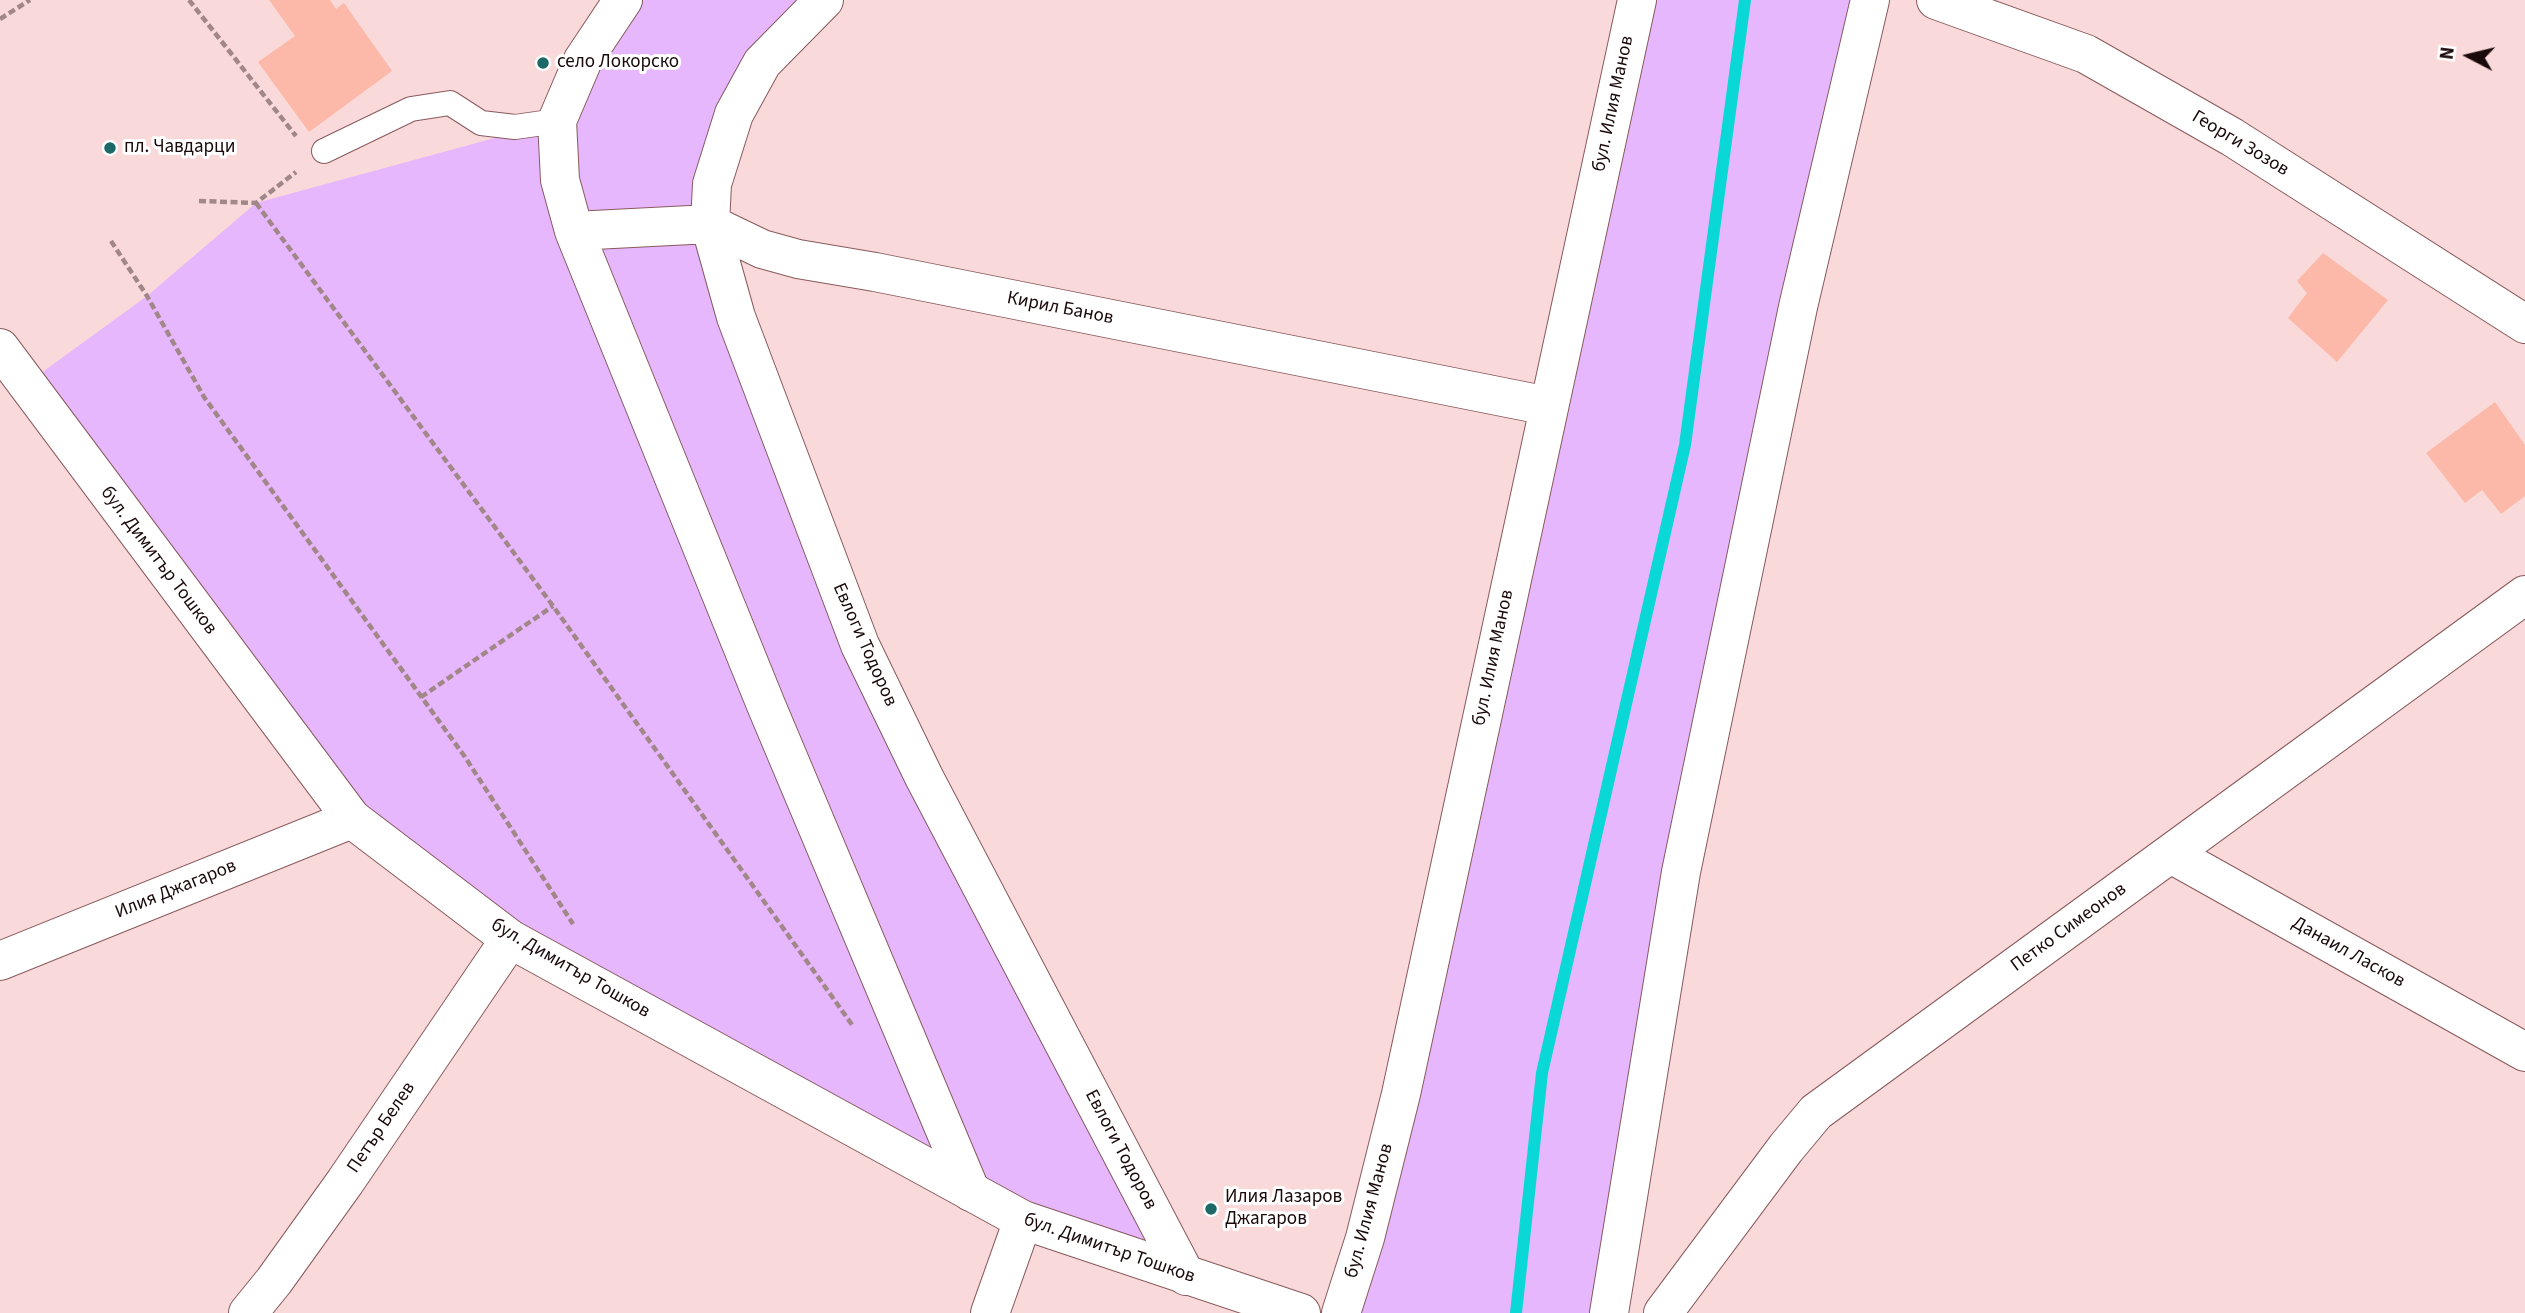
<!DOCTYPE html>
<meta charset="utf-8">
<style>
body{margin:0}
#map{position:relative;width:2525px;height:1313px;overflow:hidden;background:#fad9da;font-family:"Source Sans 3",sans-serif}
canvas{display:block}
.north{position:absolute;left:2434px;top:21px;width:70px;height:70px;-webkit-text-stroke:5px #fff;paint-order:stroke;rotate:277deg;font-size:19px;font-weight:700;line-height:28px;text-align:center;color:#1a090a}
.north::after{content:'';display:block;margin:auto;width:24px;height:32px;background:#1a090a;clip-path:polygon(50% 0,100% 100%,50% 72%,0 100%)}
</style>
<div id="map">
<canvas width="2525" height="1313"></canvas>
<div class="north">N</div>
</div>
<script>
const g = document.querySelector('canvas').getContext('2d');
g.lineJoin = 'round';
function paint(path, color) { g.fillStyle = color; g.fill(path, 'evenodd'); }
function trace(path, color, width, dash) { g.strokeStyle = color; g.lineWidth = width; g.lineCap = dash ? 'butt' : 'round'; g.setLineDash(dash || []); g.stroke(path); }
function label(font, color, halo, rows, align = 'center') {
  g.font = font + ' "Source Sans 3",sans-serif'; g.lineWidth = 6; g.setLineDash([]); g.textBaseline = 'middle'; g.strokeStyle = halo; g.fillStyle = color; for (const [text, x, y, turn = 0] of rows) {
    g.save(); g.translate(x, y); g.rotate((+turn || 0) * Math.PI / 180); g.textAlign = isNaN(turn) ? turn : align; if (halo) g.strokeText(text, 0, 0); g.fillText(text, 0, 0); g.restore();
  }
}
paint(new Path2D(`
 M623,0H824L804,23L712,184L798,485L1186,1276L1023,1220L510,939L352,819L26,384L147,296L256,203L557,121Z
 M1637,0H1870L1609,1313H1341Z`), '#e6b7fd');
trace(new Path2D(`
 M1516,1313L1542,1073L1685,445L1745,0`), '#0ad8d7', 12);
paint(new Path2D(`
 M269,0H330L336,9L344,3L392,71L309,132L258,62L295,36Z
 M2323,253L2388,300L2337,362L2288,318L2307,293L2297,281Z
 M2495,402L2525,445V496L2501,514L2482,490L2465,503L2426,453Z`), '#fcb9a9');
const service = new Path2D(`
 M324,151L411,109L450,103L481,123L515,127L557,121`);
const minor = new Path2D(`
 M623,0L583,60L557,121L560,180L574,231L766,705L971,1192
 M824,0L762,63L734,114L712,184L710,224L736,317L860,645L924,777L1186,1276
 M1936,0L2086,54L2232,137L2525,324
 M574,231L710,224L762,249L798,259L875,272L1548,406
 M2171,854L2525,1052
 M0,961L352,819
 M248,1313L274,1281L345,1182L510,939
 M990,1313L1023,1220
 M1341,1313L1365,1238L1401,1094L1637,0
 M1609,1313L1681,872L1798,307L1870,0
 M1663,1313L1786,1148L1816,1112L2525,595`);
const tertiary = new Path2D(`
 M0,348L352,819L510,939L1023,1220L1301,1313`);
trace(service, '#895a5d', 26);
trace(minor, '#895a5d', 40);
trace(tertiary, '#895a5d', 40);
trace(new Path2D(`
 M189,0L296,136
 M0,19L30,0
 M199,201L256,203L296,172
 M256,203L553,606L853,1026
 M111,241L147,296L204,397L465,757L573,924
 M421,697L553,606`), '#a28788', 4.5, [7, 3.5]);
trace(service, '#fff', 24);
trace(minor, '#fff', 38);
trace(tertiary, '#fff', 38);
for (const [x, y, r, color] of [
 [543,63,7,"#1c6968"],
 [110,148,7,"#1c6968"],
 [1211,1209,7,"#1c6968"]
]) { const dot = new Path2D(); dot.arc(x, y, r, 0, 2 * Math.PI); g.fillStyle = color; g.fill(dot); trace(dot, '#fff', 2.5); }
label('19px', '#1a090a', '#fff', [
 ["село Локорско",557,63],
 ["пл. Чавдарци",124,148],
 ["Илия Лазаров",1225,1198],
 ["Джагаров",1225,1220]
], 'left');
label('19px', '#1a090a', '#fff', [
 ["бул. Илия Манов",1614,104,-78],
 ["Георги Зозов",2240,144,31],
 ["Кирил Банов",1060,309,11],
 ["бул. Димитър Тошков",158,561,53],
 ["Евлоги Тодоров",864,645,66],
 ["бул. Илия Манов",1494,658,-78],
 ["Илия Джагаров",176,890,-22],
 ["Петко Симеонов",2069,928,-36],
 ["Данаил Ласков",2348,953,29],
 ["бул. Димитър Тошков",570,969,30],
 ["Петър Белев",382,1128,-56],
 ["Евлоги Тодоров",1120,1150,62],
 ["бул. Илия Манов",1370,1211,-75],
 ["бул. Димитър Тошков",1109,1249,19]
]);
</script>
